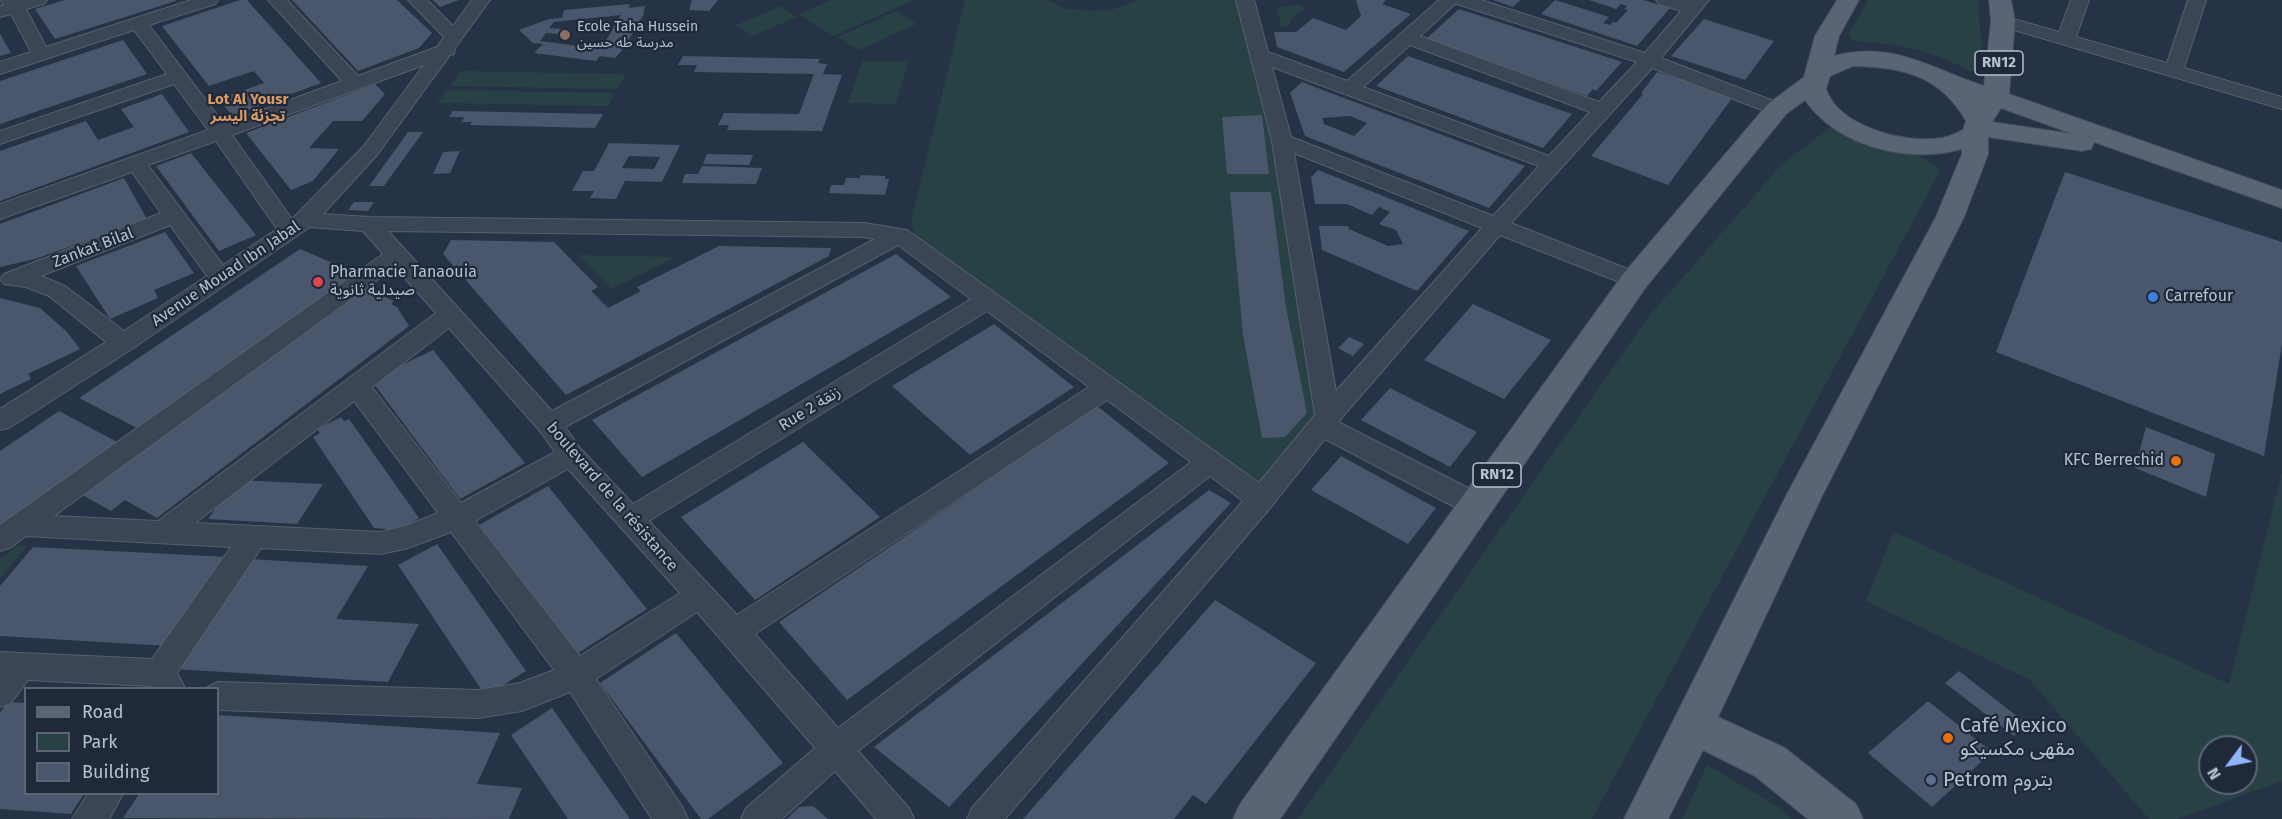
<!DOCTYPE html>
<meta charset="utf-8">
<style>
body{margin:0}
#map{position:relative;width:2282px;height:819px;overflow:hidden;background:#263245;font-family:"Fira Sans",sans-serif}
canvas{display:block}
.legend{position:absolute;left:24px;top:687px;width:195px;height:108px;box-sizing:border-box;background:#1f293a;border:2px solid #5c6575;margin:0;padding:8px 10px;list-style:none;font-size:18px;color:#b8c0cd}
.legend li{display:flex;align-items:center;gap:12px;height:30px}
.legend b{width:30px;border:2px solid #5c6575}
.north{position:absolute;left:2198px;top:735px;width:60px;height:60px;box-sizing:border-box;background:#1f293a;border:2px solid #5c6575;border-radius:50%;rotate:238deg;font-size:16px;font-weight:700;line-height:24px;text-align:center;color:#b8c0cd}
.north::after{content:'';display:block;margin:auto;width:21px;height:27px;background:#8fb6fc;clip-path:polygon(50% 0,100% 100%,50% 72%,0 100%)}
</style>
<div id="map">
<canvas width="2282" height="819"></canvas>
<ul class="legend">
<li><b style="height:8px;background:#596474"></b>Road</li>
<li><b style="height:16px;background:#284145"></b>Park</li>
<li><b style="height:16px;background:#4a566b"></b>Building</li>
</ul>
<div class="north">N</div>
</div>
<script>
const g = document.querySelector('canvas').getContext('2d');
g.lineJoin = 'round';
function paint(path, color) { g.fillStyle = color; g.fill(path, 'evenodd'); }
function trace(path, color, width, dash) { g.strokeStyle = color; g.lineWidth = width; g.lineCap = dash ? 'butt' : 'round'; g.setLineDash(dash || []); g.stroke(path); }
function label(font, color, halo, rows, align = 'center') {
  g.font = font + ' "Fira Sans","Noto Sans Arabic",sans-serif'; g.lineWidth = 4.5; g.setLineDash([]); g.textBaseline = 'middle'; g.strokeStyle = halo; g.fillStyle = color; for (const [text, x, y, turn = 0] of rows) {
    g.save(); g.translate(x, y); g.rotate((+turn || 0) * Math.PI / 180); g.textAlign = isNaN(turn) ? turn : align; if (halo) g.strokeText(text, 0, 0); g.fillText(text, 0, 0); g.restore();
  }
}
paint(new Path2D(`
 M831,0H914L833,36L799,14Z
 M965,0H1047L1063,8L1089,11L1111,10L1138,0H1237L1267,115L1318,409L1263,485L915,235L911,221Z
 M1869,0H1978L1983,67L1970,71C1928,49 1900,44 1853,41L1848,35Z
 M1298,5L1306,8L1293,17L1288,26H1281L1277,7Z
 M781,6L797,17L752,36L736,25Z
 M896,11L917,24L858,50L838,37Z
 M862,61H908L896,104L848,103Z
 M461,71L626,74L617,89L450,86Z
 M447,90L615,93L608,106L437,103Z
 M1833,125C1859,134 1925,151 1940,171L1592,819H1298L1649,316L1782,164Z
 M578,255L676,257L612,289Z
 M2282,471V781L2178,819H2149L2030,680L1866,601L1894,532L2229,684ZM2210,747H2246V783H2210Z
 M17,546H27L0,579V558Z
 M1707,765L1779,807L1791,819H1682Z`), '#284145');
paint(new Path2D(`
 M65,0H176V1L55,39L35,9Z
 M240,0H247L321,83L232,116L219,99L264,83L254,71L209,86L162,26Z
 M292,0H397L432,33L419,48L358,71Z
 M433,0H459L440,7Z
 M692,0H718L709,11L689,10Z
 M1356,0H1386L1382,4L1411,14L1344,72L1277,47L1274,32H1296L1313,18L1346,30L1361,16Z
 M1493,0H1520L1513,7Z
 M1555,0L1609,17L1603,23L1610,25L1613,22L1616,23L1628,10L1624,9L1627,6L1621,4L1616,9L1589,0H1643L1670,8L1637,46L1541,14Z
 M630,4L629,8L645,6L643,16L623,49L615,58L600,56L596,61L534,53L543,44L533,43L519,30L549,19L562,18L564,10ZM621,15L601,49L540,41L546,33L559,34L562,29L549,28L554,22Z
 M1459,9L1622,62L1596,91L1593,89L1587,96L1426,39Z
 M1704,19L1774,41L1745,80L1671,56Z
 M0,34L11,53L0,56Z
 M123,40L147,74L0,124V81Z
 M683,56L820,59L818,63L827,64L823,74L842,75L822,131L727,130L729,125H718L724,113L799,114L814,74L694,72L697,65H678Z
 M1408,56L1504,90L1572,114L1543,148L1376,86Z
 M1657,72L1733,97L1668,185L1591,156L1643,94L1641,93Z
 M1302,82L1344,98L1525,166L1489,208L1305,136L1290,93ZM1350,116L1367,123L1354,136L1324,124L1322,118Z
 M375,84L385,94L362,121H333L309,148L339,149L313,181L291,190L246,133Z
 M162,94L189,132L0,201V151L86,121L98,140L134,127L121,109Z
 M453,111L603,114L595,128L470,125L472,122H461L465,117H449Z
 M1262,115L1269,174H1227L1222,117Z
 M408,132H423L384,186H369Z
 M609,143L680,145L662,182L625,181L616,199L590,198L594,191H572L583,171H594ZM629,156L660,157L654,169L622,168Z
 M460,151L450,173L433,174L443,152Z
 M191,153L233,206L256,235L219,251L156,166Z
 M707,154L753,155L749,165L703,164Z
 M702,166L762,168L756,184L682,183L685,174H698Z
 M1318,170L1388,198L1469,231L1417,291L1322,250L1319,226H1348L1349,229L1388,246L1403,244L1396,230L1379,224L1390,212L1379,207L1372,215L1347,204H1315L1311,177Z
 M2065,172L2282,242V344L2264,456L1996,352Z
 M861,175L885,176V179H889L885,195L829,193L831,185H844L846,178H860Z
 M124,178L147,219L35,259L0,267V224Z
 M1230,192H1271L1286,307L1307,413L1285,437L1262,438L1243,335Z
 M354,202H374L368,211L348,210Z
 M165,232L194,273L154,290L158,298L110,319L76,266Z
 M451,240L554,242L598,287L591,291L608,308L641,291L637,287L719,246L831,248L829,256L566,395L443,254Z
 M300,249L356,273L137,428L79,398Z
 M896,254L951,297L642,477L592,420Z
 M364,288L369,290L372,288L386,294L383,296L394,301L391,304L397,307L409,326L157,518L125,500L111,511L79,493Z
 M0,298L40,308L67,332L80,349L28,374L31,379L0,394Z
 M1473,304L1551,340L1504,399L1424,360Z
 M994,324L1074,387L970,455L892,386Z
 M1349,337L1364,344L1353,356L1338,348Z
 M433,350L525,463L460,499L371,380Z
 M1390,388L1477,432L1450,467L1361,420Z
 M1097,406L1169,463L847,700L779,622Z
 M59,411L117,442L0,525V451Z
 M341,417L344,421L349,419L419,518L398,530L374,528L313,437L320,433L317,429Z
 M2146,427L2215,454L2206,497L2135,468Z
 M803,442L880,517L755,600L681,517Z
 M1341,456L1436,508L1408,544L1311,490Z
 M236,480L323,484L297,524L208,519Z
 M548,486L647,609L575,655L479,525Z
 M1209,490L1231,503L949,807L874,747Z
 M437,544L526,671L497,689H481L398,565Z
 M33,547L229,557L168,646L0,636V586Z
 M249,559L368,566L336,619L419,624L388,682L174,669Z
 M1215,600L1316,663L1206,804L1193,795L1174,819H1023Z
 M676,633L783,763L708,819H701L600,683Z
 M1959,671L2027,724L2014,736L1945,683Z
 M1928,701L1992,752L1932,807L1868,753Z
 M8,702L26,703V794H84L71,814L0,809V713Z
 M552,708L573,738L630,819H568L511,735Z
 M218,715L500,733L477,784L522,788L509,819L123,818L139,794H218Z
 M813,806L828,819H787L799,807Z`), '#4a566b');
const street = new Path2D(`
 M0,0H47L44,4L26,9L46,47L191,0H218L215,4L149,25L224,124L342,81L268,0H287L358,76L437,47L444,37L408,0H427L453,26L472,0H490L455,48L454,54L450,55L377,155L323,214L369,217L864,223L907,230L1259,483L1315,415L1272,141L1236,0H1254L1268,52L1347,81L1439,0H1481L1645,53L1681,11L1659,4L1656,0H1709L1661,58L1784,105L1787,109L1784,113H1770L1652,68L1511,223L1643,275L1647,280L1643,285L1635,288L1627,285L1500,235L1338,422L1486,497L1490,505L1486,513L1476,516L1466,513L1325,439L1271,507L1005,819H967L972,808L1243,501L1210,476L858,751L909,808L914,819H876L835,771L782,819H741L746,808L815,748L697,612L596,679L683,808L688,819H652L570,692L522,711L478,718L218,710V688H206L218,682L478,690L520,683L554,670L451,532L405,549L380,554L261,548L177,673L185,688H153L151,686L28,680L11,703L0,707V652L152,659L231,547L26,536L10,548L0,551V525L383,254L363,231L310,227L132,349L9,428L0,430V409L106,342L49,296L26,287L4,284L0,279L4,274L161,213L132,172L0,219V204L208,130L174,84L0,144V131L167,74L134,30L0,74V62L31,52L11,14L0,17V6L4,5ZM1456,3L1457,4L1637,62L1599,102L1420,36ZM1410,45L1590,112L1549,156L1363,87ZM424,65L363,147L292,219L232,135ZM1272,67L1539,166L1493,216L1291,137ZM216,141L277,229L223,265L148,165ZM1294,153L1482,228L1336,391ZM170,225L207,276L124,331L65,286L41,276ZM388,231L864,237L875,239L552,411ZM898,245L971,299L633,504L580,448L565,427ZM395,267L436,313L158,521L54,516ZM987,311L1089,387L737,615L649,521ZM449,328L540,431L555,452L461,503L372,387ZM1107,400L1191,462L838,728L755,634ZM354,401L438,513L405,526L380,532L195,523ZM568,469L680,593L580,656L475,521Z
 M2071,0H2089L2076,37L2167,63L2188,0H2206L2184,68L2282,97V109L1997,25L1994,21L1997,17L2003,16L2059,32Z
 M88,794H123L109,819H72Z`);
const primary = new Path2D(`
 M1837,0H1859L1839,36L1834,56C1894,40 1931,69 1984,86L1991,21L1989,0H2011L2015,21L2009,94L2282,190V208L2094,142L2091,149L2082,151L1988,137V154L1964,217L1822,496L1718,717L1785,748L1856,804L1863,819H1808L1755,776L1703,750L1668,819H1624L1786,496L1936,217L1962,154V149C1908,164 1838,147 1805,100L1786,114L1646,287L1280,819H1233L1240,804L1624,273L1768,104L1804,77L1815,36ZM1853,66C1902,67 1940,75 1966,121L1963,130C1956,133 1949,137 1941,138C1905,144 1839,127 1826,89L1830,76ZM2001,108L2073,134L1992,122Z`);
trace(street, '#56606e', 2);
trace(primary, '#444e5d', 2);
paint(street, '#3b4554');
paint(primary, '#596474');
for (const [x, y, r, color] of [
 [565,35,6,"#8d6e63"],
 [318,282,6,"#e0444e"],
 [2153,297,6,"#3f7fe0"],
 [2176,461,6,"#e8710a"],
 [1948,738,6,"#e8710a"],
 [1931,780,6,"#5c6f8a"]
]) { const dot = new Path2D(); dot.arc(x, y, r, 0, 2 * Math.PI); g.fillStyle = color; g.fill(dot); trace(dot, '#1f293a', 2); }
label('14px', '#b8c0cd', '#1f293a', [
 ["Ecole Taha Hussein",577,27],
 ["مدرسة طه حسين",577,43]
], 'left');
for (const [x, y, w] of [
 [1999,63,48],
 [1497,475,48]
]) { const box = new Path2D(); box.roundRect(x - w / 2, y - 12, w, 24, 4.5); g.fillStyle = '#1f293a'; g.fill(box); trace(box, '#b8c0cd', 1.5); }
label('bold 15px', '#b8c0cd', null, [
 ["RN12",1999,63],
 ["RN12",1497,475]
]);
label('bold 15px', '#db9c66', '#1f293a', [
 ["Lot Al Yousr",248,100],
 ["تجزئة اليسر",248,117]
]);
label('16px', '#b8c0cd', '#1f293a', [
 ["Zankat Bilal",93,248,-21],
 ["Avenue Mouad Ibn Jabal",226,274,-34],
 ["Rue 2 زنقة",810,409,-32],
 ["boulevard de la résistance",612,497,49]
]);
label('16px', '#b8c0cd', '#1f293a', [
 ["Pharmacie Tanaouia",330,273],
 ["صيدلية ثانوية",330,291],
 ["Carrefour",2165,297],
 ["KFC Berrechid",2164,461,"right"]
], 'left');
label('20px', '#b8c0cd', '#1f293a', [
 ["Café Mexico",1960,726],
 ["مقهى مكسيكو",1960,749],
 ["Petrom بتروم",1943,780]
], 'left');
</script>
